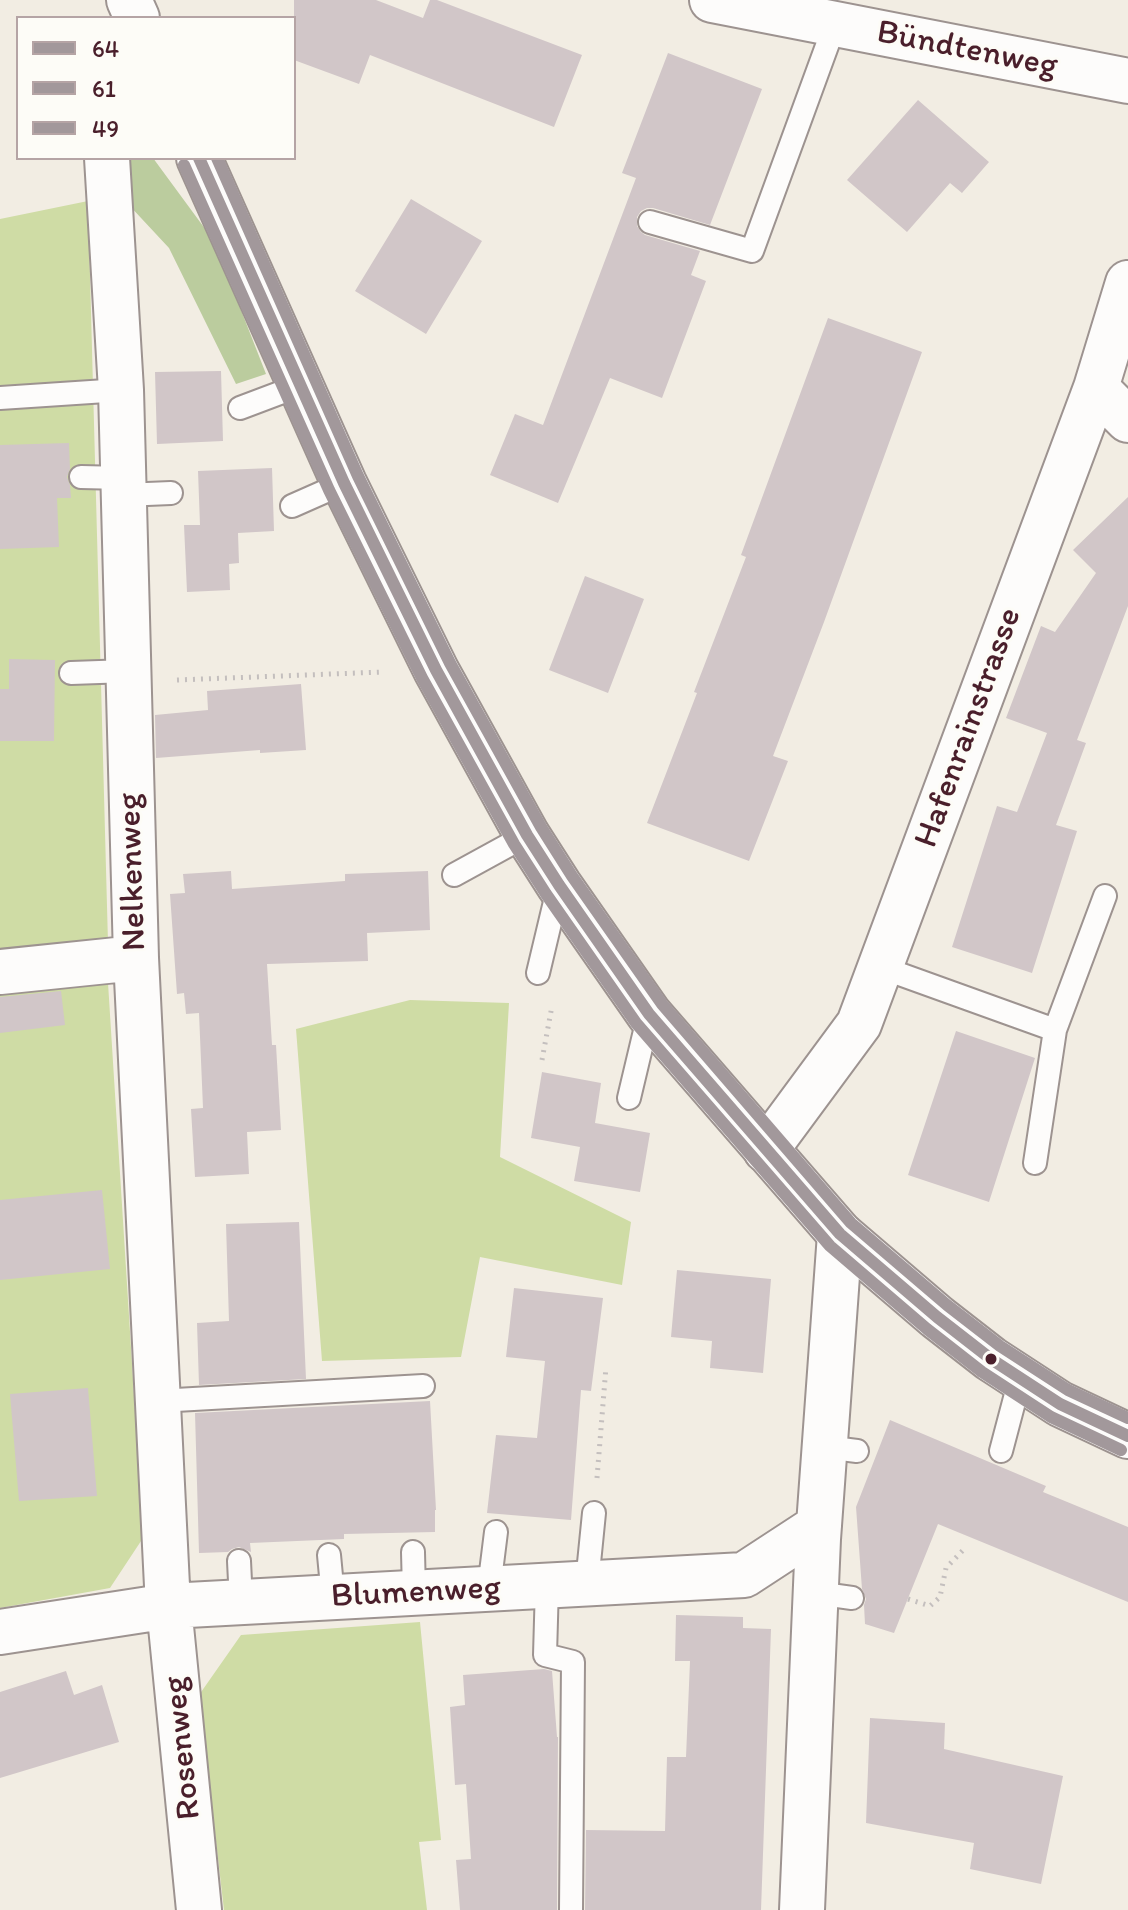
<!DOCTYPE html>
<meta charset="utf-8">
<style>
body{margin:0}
#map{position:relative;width:1128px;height:1910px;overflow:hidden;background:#f2ede3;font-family:Itim,sans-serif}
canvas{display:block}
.legend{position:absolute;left:16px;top:16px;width:280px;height:144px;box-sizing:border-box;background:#fdfcf7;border:2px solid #b5a4a5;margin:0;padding:10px 14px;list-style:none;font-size:24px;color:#4a1f2b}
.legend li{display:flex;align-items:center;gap:16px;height:40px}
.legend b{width:40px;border:2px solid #b5a4a5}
</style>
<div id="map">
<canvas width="1128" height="1910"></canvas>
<ul class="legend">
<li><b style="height:10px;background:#a2989b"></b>64</li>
<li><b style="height:10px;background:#a2989b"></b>61</li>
<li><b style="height:10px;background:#a2989b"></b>49</li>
</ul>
</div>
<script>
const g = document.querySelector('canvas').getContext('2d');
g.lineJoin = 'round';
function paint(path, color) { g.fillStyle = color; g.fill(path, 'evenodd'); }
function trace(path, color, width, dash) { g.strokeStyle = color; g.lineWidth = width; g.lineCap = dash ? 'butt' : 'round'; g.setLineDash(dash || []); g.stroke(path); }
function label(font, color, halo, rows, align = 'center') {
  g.font = font + ' Itim,sans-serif'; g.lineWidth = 6; g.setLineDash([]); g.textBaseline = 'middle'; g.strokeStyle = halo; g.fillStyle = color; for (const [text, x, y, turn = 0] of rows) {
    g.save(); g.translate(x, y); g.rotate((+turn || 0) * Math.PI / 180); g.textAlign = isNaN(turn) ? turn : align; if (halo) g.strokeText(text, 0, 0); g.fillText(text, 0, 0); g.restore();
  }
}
paint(new Path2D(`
 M88,201L108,943L0,954V219Z
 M107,967L143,1538L110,1588L0,1608V980Z
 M410,1000L509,1003L500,1157L631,1222L622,1285L480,1257L461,1357L322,1361L296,1029Z
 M420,1622L441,1840L419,1842L427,1910H224L199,1695L241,1635Z`), '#cfdca5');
paint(new Path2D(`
 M130,158H153L214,241L266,374L236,384L169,248L128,204Z`), '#bbcc9e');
paint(new Path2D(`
 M294,0H376L423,18L430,0H437L582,55L554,127L370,55L359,84L294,60Z
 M668,53L762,89L710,225L653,208H647L641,211L637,217V226L641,232L645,235L700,251L691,275L706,281L662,398L610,378L558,503L490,475L515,414L543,425L636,178L622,173Z
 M918,100L989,162L962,193L950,183L907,232L847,180Z
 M411,199L482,241L426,334L355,291Z
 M828,318L922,352L824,622L773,756L788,761L749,861L647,823L697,693L694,692L746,557L741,555Z
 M221,371L223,441L157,444L155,372Z
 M69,443L70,469L67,477L70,485L71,498H57L59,547L0,549V445Z
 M272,468L274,531L238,533L239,563L229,564L230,590L187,592L184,525H200L198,471Z
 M1128,497V606L1077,740L1086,743L1056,825L1077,831L1032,973L952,947L997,806L1017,812L1047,733L1006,718L1041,626L1055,632L1096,573L1073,550Z
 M585,576L644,599L608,693L549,670Z
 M9,659L55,660L54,741H0V689H9Z
 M301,684L306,750L260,753V750L156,758L155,715L208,710L207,691Z
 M231,871L232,889L345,881V874L428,871L430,930L367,933L368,961L267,964L272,1045H276L281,1130L247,1132L249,1174L195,1177L191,1109L203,1108L199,1013L186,1014L184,993L177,994L170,894L185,893L183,874Z
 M61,991L65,1025L0,1033V997Z
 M956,1031L1035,1058L989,1202L908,1175Z
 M542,1072L601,1083L595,1123L650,1133L640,1192L574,1181L580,1147L531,1138Z
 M102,1190L110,1269L0,1280V1200Z
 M299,1222L306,1379L199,1385L197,1323L229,1321L226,1224Z
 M677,1270L771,1279L763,1373L710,1368L712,1341L671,1337Z
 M514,1288L603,1298L591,1391L581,1390L571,1520L487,1513L496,1435L537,1438L545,1361L506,1357Z
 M88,1388L97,1496L19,1501L10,1394Z
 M430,1401L436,1510H435V1532L344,1534V1539L250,1543L251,1552L239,1547L232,1549L228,1552L199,1553L195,1413Z
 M890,1420L1046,1486L1043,1492L1128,1527V1602L938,1524L894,1633L865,1624L864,1605L866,1599L862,1589L856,1507Z
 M676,1615L743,1617V1628L771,1629L761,1910H585L586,1830L665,1831L667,1757H686L690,1661H675Z
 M544,1669L552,1671L557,1737H558L557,1910H460L456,1860L471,1859L466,1784L455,1785L450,1707L465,1705L463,1675Z
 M66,1671L74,1695L102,1685L119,1742L0,1778V1692Z
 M870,1718L945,1723L944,1749L1063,1776L1041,1884L970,1869L974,1843L866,1823Z`), '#d1c6c8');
const service = new Path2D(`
 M650,222L752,251L835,24
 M0,398L121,390
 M240,408L301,385
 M81,477L123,478
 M123,495L171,493
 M292,506L344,483
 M71,673L128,671
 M454,875L527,835
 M880,967L1055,1030L1105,896
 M538,973L559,885
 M629,1098L649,1014
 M1035,1163L1055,1030
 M158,1401L423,1386
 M825,1447L857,1451
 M1001,1451L1020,1379
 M413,1552L414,1592
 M329,1555L333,1597
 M239,1561L241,1602
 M587,1583L594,1513
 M547,1585L545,1655L573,1662L571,1910
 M489,1588L496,1532
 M816,1593L852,1598`);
const minor = new Path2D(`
 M712,0L1128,81
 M107,158L121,390L136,958L167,1586L199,1910
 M1096,388L1128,420
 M0,972L136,958
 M766,1150L859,1024L1096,388L1128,283
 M0,1632L169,1606L744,1575L819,1526
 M802,1910L818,1539L840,1234`);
const tertiary = new Path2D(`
 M129,0L137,18
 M199,158L344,483L436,670L527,835L559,885L649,1014L840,1234L937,1317L991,1359L1060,1404L1128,1436`);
trace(service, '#9d9390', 26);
trace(minor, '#9d9390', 48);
trace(tertiary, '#9d9390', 48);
trace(new Path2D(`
 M177,680L383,672
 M542,1060L552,1006
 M597,1478L606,1367
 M908,1599L930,1606L940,1597L946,1568L966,1547`), '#c4bfbe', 5, [2, 6]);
trace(service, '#fdfcfb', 22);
trace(minor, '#fdfcfb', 44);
trace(tertiary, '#fdfcfb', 44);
trace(new Path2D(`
 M199,158L344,483L436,670L527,835L559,885L649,1014L840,1234L937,1317L991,1359L1060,1404L1128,1436`), '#a2989b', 12);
trace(new Path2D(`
 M184,165L329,490L422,678L514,844L546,894L636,1023L830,1246L927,1329L982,1372L1051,1417L1121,1450`), '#a2989b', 12);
trace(new Path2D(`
 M217,158L358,476L450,663L541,827L572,876L662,1004L851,1223L947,1305L1000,1346L1068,1390L1128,1418`), '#a2989b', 12);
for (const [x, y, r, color] of [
 [991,1359,7,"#4a1f2b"]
]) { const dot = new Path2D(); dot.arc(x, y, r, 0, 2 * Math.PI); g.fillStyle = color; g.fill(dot); trace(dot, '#fdfcf7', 3); }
label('34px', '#4a1f2b', '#fdfcf7', [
 ["Bündtenweg",967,50,11],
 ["Hafenrainstrasse",969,728,-70],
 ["Nelkenweg",133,872,-92],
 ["Blumenweg",416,1593,-3],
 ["Rosenweg",183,1748,-96]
]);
</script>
